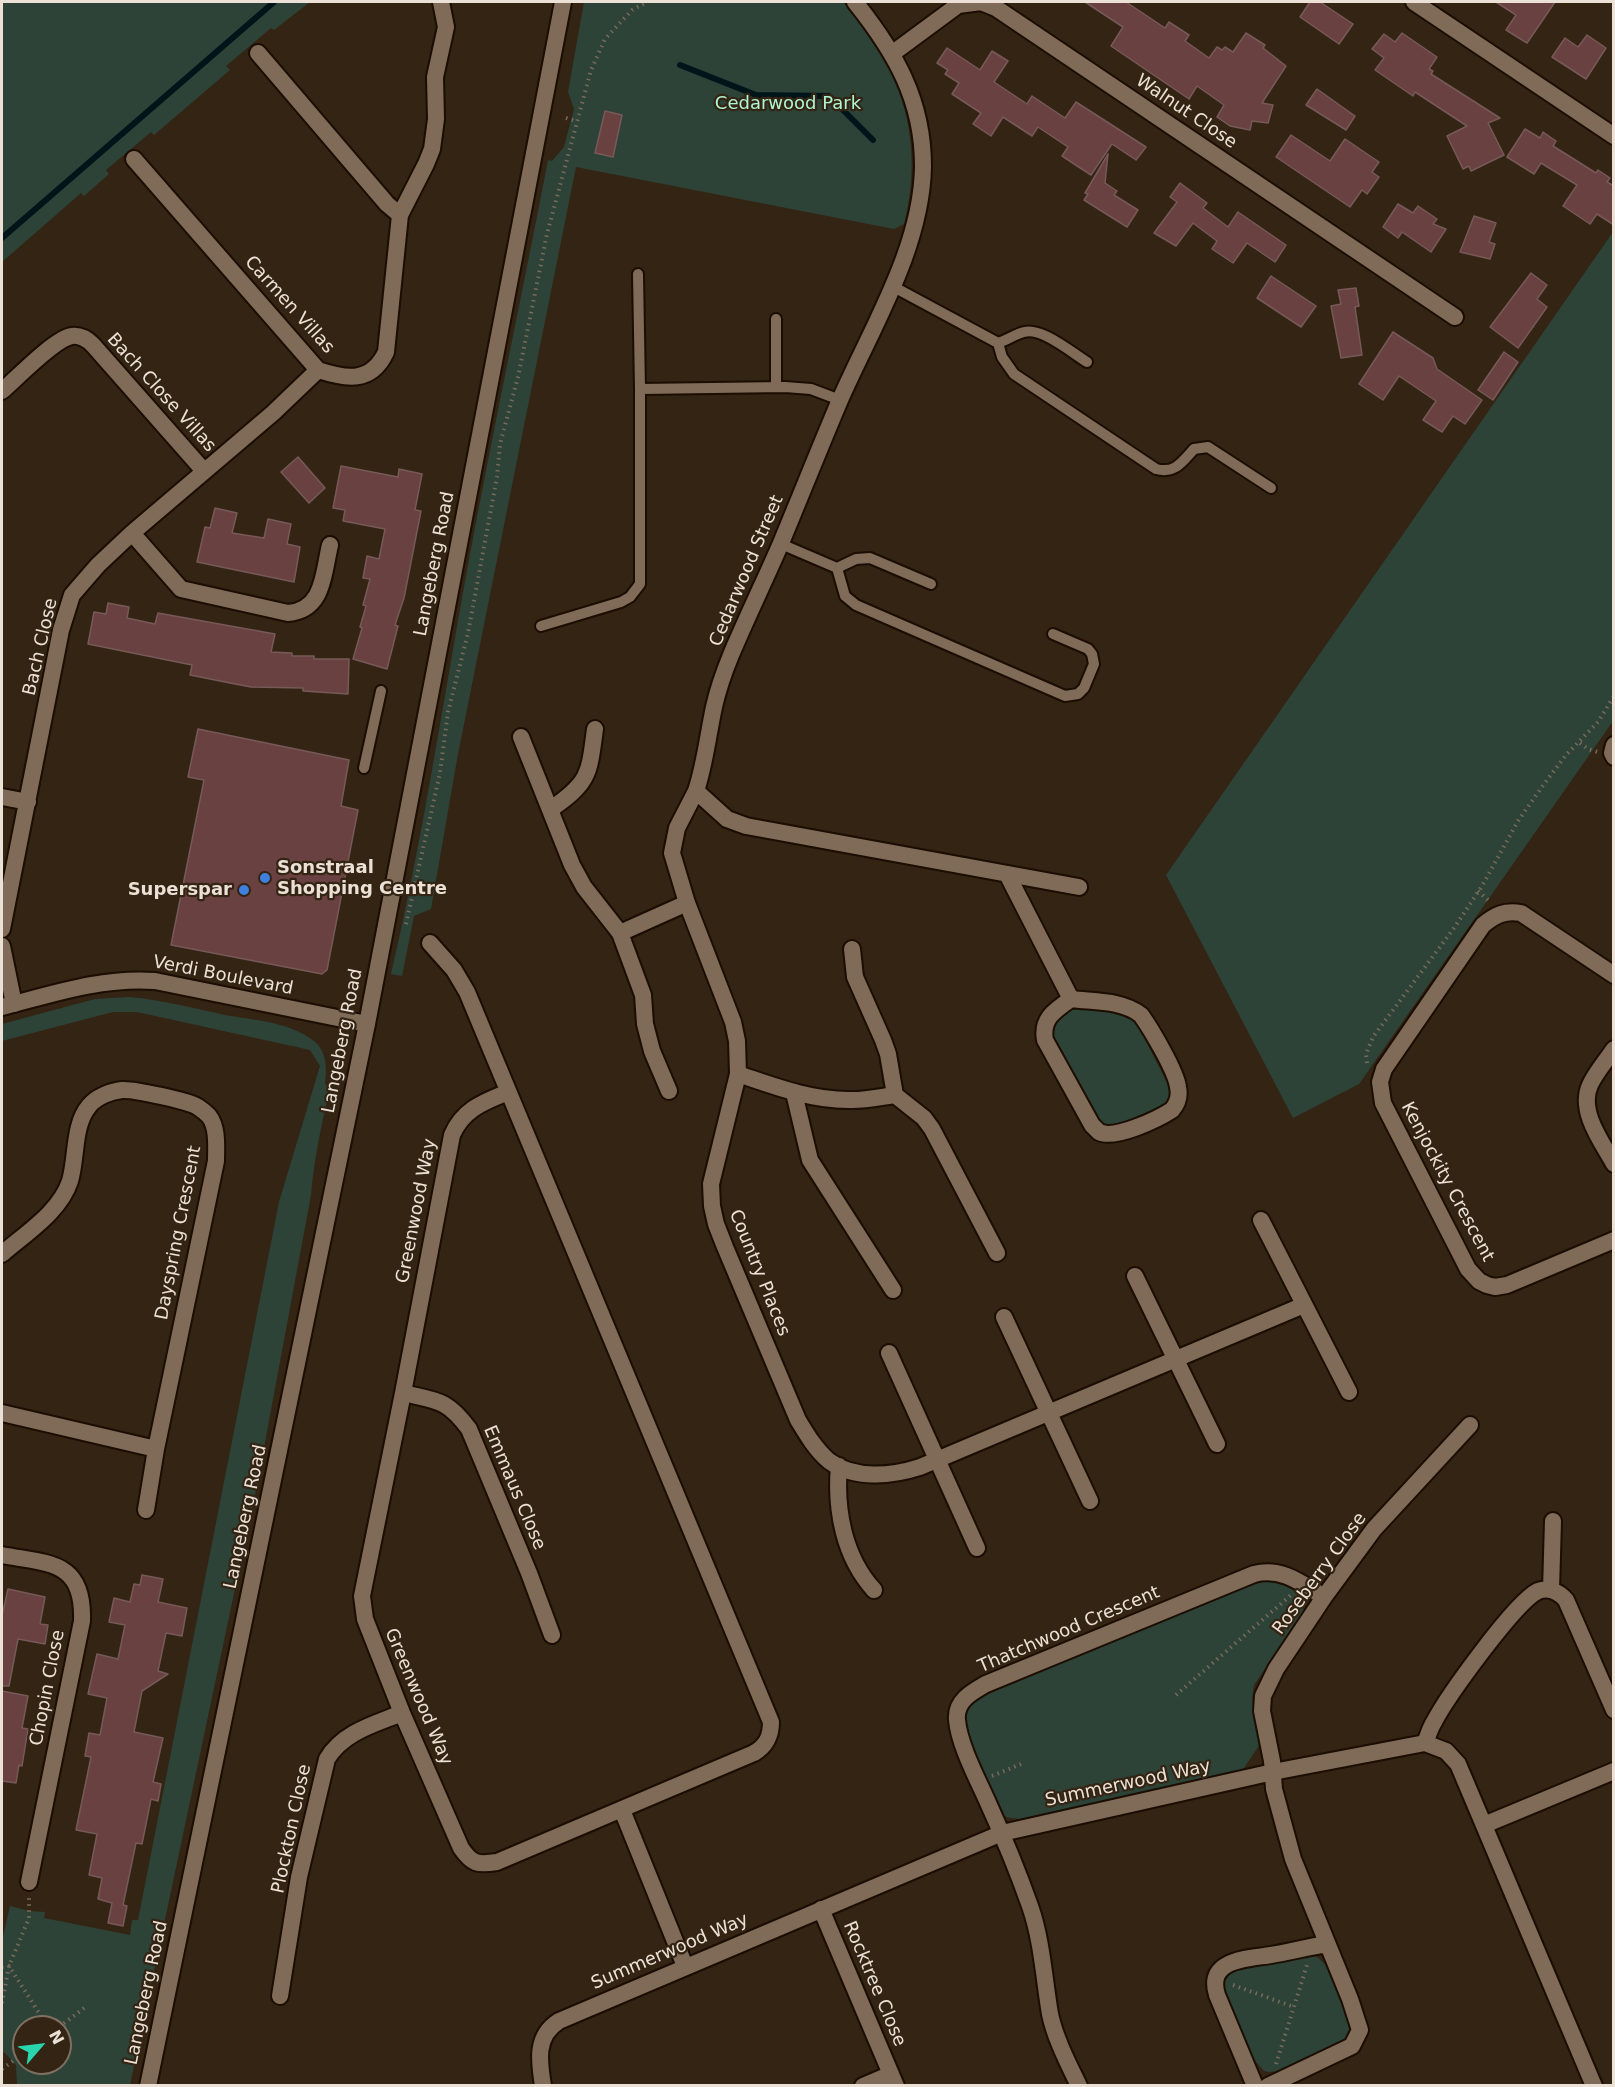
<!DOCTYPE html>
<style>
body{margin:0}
#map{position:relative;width:1615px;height:2087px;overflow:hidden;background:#342413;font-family:"DejaVu Sans",sans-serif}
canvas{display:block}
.frame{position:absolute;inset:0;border:3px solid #ece1d6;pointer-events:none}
.north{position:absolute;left:12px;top:2015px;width:60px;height:60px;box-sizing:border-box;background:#342413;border:2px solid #7e7061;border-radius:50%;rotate:62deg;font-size:16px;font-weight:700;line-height:24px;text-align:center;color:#ece1d6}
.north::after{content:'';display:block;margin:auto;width:21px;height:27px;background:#28d5ad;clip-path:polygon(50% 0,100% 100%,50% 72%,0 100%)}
</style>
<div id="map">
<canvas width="1615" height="2087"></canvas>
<div class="frame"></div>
<div class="north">N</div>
</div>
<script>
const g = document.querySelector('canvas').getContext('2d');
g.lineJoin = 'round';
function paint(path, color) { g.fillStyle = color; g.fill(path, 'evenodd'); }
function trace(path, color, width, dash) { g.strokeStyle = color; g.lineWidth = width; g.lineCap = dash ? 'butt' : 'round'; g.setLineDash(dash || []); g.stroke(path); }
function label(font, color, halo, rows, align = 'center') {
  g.font = font + ' "DejaVu Sans",sans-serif'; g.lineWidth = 4.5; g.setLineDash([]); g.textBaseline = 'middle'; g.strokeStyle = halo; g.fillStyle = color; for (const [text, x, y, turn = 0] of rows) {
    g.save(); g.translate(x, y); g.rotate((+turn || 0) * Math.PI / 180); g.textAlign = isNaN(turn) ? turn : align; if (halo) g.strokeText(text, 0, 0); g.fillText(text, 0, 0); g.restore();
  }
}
paint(new Path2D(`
 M2,2H310L274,30L271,28L226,66L230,70L154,135L151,132L106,170L109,174L84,196L81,193L2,262Z
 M584,2H843C854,16 867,30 877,46C911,100 920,162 904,224L894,229L576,167L458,754L431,909L414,916L402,976L391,974C423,838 443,701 468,565C493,430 522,295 548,160L552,161L564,147L574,109L568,92Z
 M1613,232V721L1359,1084L1293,1118L1166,875Z
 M129,997C162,1000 193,1008 225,1015C254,1020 290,1022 314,1041C327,1052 327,1068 325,1084L330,1087C322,1123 314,1158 311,1195L258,1480L130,2085H17L16,2065L5,2053L2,2052V1941L10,1906L30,1911L45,1912L44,1918L130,1935L132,1920H138L279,1202L320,1066L310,1050L137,1012H113L2,1041V1024L95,999ZM24,2027H60V2063H24Z
 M1081,1007L1127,1013L1135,1020L1169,1086L1170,1099L1166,1104L1114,1126L1099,1124L1051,1036V1024L1072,1008Z
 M1274,1579C1291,1586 1306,1592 1303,1613L1254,1685L1252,1699L1260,1744L1242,1771L1019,1819L1006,1817L1001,1812L963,1725L964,1710L974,1700L1257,1580Z
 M1310,1955L1317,1957L1327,1966L1350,2020L1352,2030L1346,2042L1281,2071L1269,2072L1264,2071L1253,2059L1223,1990L1224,1977L1231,1971Z`), '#2d4338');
trace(new Path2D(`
 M680,65L756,95L829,96L873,140
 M2,238L274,2`), '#001519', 6);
const building = new Path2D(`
 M1085,2H1126L1165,28L1169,22L1189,35L1185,41L1209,58L1217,47L1222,50L1225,47L1233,52L1246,33L1265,45L1263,48L1286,66L1262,103L1273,105L1268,123L1252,121L1250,130L1230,126L1217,117L1224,105L1197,86L1189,99L1111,46L1123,27Z
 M1310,2H1320L1353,24L1339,44L1300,17Z
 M1496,2H1555L1527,43L1506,30L1516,15Z
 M1402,33L1437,57L1429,69L1433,71L1431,74L1500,118L1488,123L1504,155L1471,171L1469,166L1463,169L1447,136L1467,126L1415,92L1413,96L1375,70L1384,58L1372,49L1384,34L1395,42Z
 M1587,35L1606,48L1586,79L1552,57L1565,38L1578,47Z
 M947,48L980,70L992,51L1008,61L994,82L1027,104L1032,96L1065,118L1076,102L1146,147L1136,160L1112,144L1091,175L1062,156L1068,147L1038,127L1032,136L1003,117L991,136L973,124L981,113L952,94L959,83L945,74L948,70L937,63Z
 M1317,89L1355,116L1346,130L1306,105Z
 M605,111L622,115L613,157L595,153Z
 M1525,129L1540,138L1543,132L1556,141L1553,146L1596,173L1598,170L1610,178L1607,182L1614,186V225L1597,214L1590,224L1563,206L1577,185L1541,163L1534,174L1507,157Z
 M1291,135L1330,161L1345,139L1379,162L1372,172L1379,177L1367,194L1362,190L1350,207L1276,157Z
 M1108,154L1105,183L1117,191L1114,195L1138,210L1127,227L1084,200L1088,194L1085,193Z
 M1180,183L1207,203L1203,208L1228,227L1238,212L1286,245L1275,262L1247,243L1233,263L1212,249L1217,241L1193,223L1176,246L1154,233L1177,202L1170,197Z
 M1398,204L1413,213L1418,206L1437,219L1433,224L1446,229L1431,252L1402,232L1398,238L1383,227Z
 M1474,216L1496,223L1489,242L1495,244L1490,259L1460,252Z
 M1531,273L1547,285L1537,299L1547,307L1518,348L1490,327Z
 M1271,276L1316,306L1301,327L1257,298Z
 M1356,288L1359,306L1355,307L1362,355L1341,358L1331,306L1341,304L1338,290Z
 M1393,332L1433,358L1437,369L1482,400L1465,424L1453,416L1442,432L1423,420L1436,401L1399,376L1383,400L1359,384Z
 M1504,352L1518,362L1493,400L1478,390Z
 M298,457L325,488L309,503L281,472Z
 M341,466L398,477L399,469L422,474L415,510L421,511L404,598L395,625L398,626L387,669L353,659L362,628L360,627L366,606L363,605L370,579L363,578L367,556L379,559L385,529L343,521L345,510L333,508Z
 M215,508L237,513L232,533L264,538L268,519L291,524L287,544L300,547L294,582L197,562L205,527L210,528Z
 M108,603L129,607L127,618L155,624L158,613L275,634L271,652L292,653V656H314V659H349L348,694L303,691V688L251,687L235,684L190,675L192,665L88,644L94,612L106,614Z
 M198,729L349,760L341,806L358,810L327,970L322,974L171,945L204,780L188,777Z
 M142,1575L163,1579L158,1602L187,1608L182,1636L166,1633L158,1671L168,1674L142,1691L134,1732L163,1738L153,1782L161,1784L158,1801L151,1799L142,1844L136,1843L123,1905L127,1906L123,1926L108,1923L112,1903L98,1899L102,1878L89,1875L97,1834L76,1830L91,1757L85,1756L89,1733L100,1735L107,1698L88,1694L97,1654L118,1659L125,1625L109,1622L114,1598L130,1602L134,1584L140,1585Z
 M8,1589L45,1597L40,1624L48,1625L45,1644L18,1639L9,1686H2V1616Z
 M2,1691L28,1696L22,1728L28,1729L22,1766L19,1765L16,1783L2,1781Z`);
paint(building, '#694140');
trace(building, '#765958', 1.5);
const service = new Path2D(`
 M638,274L640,389
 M892,286L998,343L1002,357L1014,374L1156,469C1175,474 1182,462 1194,449L1208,447L1271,488
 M998,343C1007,340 1016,334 1024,332C1042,327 1072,353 1087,362
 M776,387V319
 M781,544L837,568L845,596L856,605L1065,696L1078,694L1084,688L1094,664L1092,654L1088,649L1053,634
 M837,568L856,559L870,558L931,584
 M541,626L621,602L630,597L640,584V389L785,387L811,389L840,400
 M364,768L381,691`);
const minor = new Path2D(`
 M855,2C895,52 923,100 923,166C922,247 872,327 840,400C820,447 801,495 781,543C765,580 747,617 731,655C724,672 718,689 714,707C708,735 705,764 696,791L727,819L746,826L1079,887
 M1414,2L1614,136
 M258,53L387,204L400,215
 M893,53L958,5L981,2L996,8L1455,317
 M134,159L318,370C346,379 371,384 386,352L400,215L426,164L432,149L436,119L435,77L446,27L441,2
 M2,391C16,379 55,338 72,336C81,335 87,339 93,345L204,471
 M132,533L181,589L288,613C324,610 323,574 330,545
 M521,737L572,865L584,887L620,933L643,995L645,1024L652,1051L669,1091
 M1614,745L1612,753L1614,757
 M696,791L677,828L672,853L687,903L733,1022L737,1041L738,1074L711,1184L712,1206L716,1224L725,1247L798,1420C807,1435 816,1450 829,1461C855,1480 892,1476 920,1467L1304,1305
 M2,797L28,802
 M551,809C590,782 589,774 595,729
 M1007,874L1071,999C1055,1010 1041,1019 1045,1040L1092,1125C1093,1126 1098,1131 1099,1132C1115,1140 1158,1119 1172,1110C1178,1103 1180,1096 1178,1087C1176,1071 1151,1029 1141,1015C1122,1000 1094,1002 1071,999
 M2,929L61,630L72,595L98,565L132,533L273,413L318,370
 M620,933L687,903
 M430,943L454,970L467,992L771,1722C771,1737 766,1746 754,1753L497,1862C477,1865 472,1864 461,1848L402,1713L365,1619L362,1596L403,1393L452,1135C463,1109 484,1102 508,1092
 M2,946L14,1004
 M852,949L855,977L883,1040L888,1054L895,1095
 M1614,975L1521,913C1505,910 1495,915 1483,925L1384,1069L1380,1082L1383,1103L1468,1269L1479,1281L1487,1285L1495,1287L1507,1285L1614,1240
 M1614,1049C1606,1061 1596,1072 1590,1085C1578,1111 1602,1142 1614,1164
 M738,1074C774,1086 810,1100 848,1100C864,1101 880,1097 895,1095L924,1118L932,1129L997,1253
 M794,1093L810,1160L893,1290
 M1261,1220L1349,1392
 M2,1254C26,1233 60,1212 70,1181C77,1157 73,1125 89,1106C96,1097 111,1091 122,1090C133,1089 189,1101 198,1107C201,1109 206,1113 209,1116C218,1128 216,1146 216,1161L156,1449L146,1510
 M1135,1276L1217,1444
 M1004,1317L1090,1501
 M889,1353L977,1548
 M403,1393C437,1401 447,1399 469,1429L529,1573L552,1635
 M2,1413L156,1449
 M839,1466C835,1510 844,1557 874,1590
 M2,1555C49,1564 84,1560 82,1621L29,1882
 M1551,1590L1553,1521
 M1425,1743C1428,1736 1430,1728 1434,1722C1447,1697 1515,1602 1538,1591C1549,1587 1559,1592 1566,1600L1614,1710
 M622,1810L685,1966
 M1484,1825L1614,1771
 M821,1909L896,2086
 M280,1996L299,1877L327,1759C343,1732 375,1724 402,1713
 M543,2086C539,2061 535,2036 559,2021L1002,1833L1273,1772L1425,1743L1446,1751L1458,1764L1594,2086
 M863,2086L891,2074
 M1079,2086C1068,2063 1055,2038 1050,2014C1044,1979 1042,1940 1030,1906C1018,1872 1004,1838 989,1805C979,1782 959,1745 957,1720C955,1701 972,1692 986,1684L1254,1574C1282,1567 1301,1583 1324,1597
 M1255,2086L1217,1995C1206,1959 1247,1959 1271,1955C1289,1952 1308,1947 1327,1944
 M1268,2086L1352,2046L1360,2030L1350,1999L1293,1859L1274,1789L1272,1761L1262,1711L1263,1696L1276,1669L1324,1597L1374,1529L1470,1425`);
const tertiary = new Path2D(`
 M2,1007C53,994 102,977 155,981L367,1024`);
const secondary = new Path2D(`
 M148,2086L367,1024L563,2`);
trace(service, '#1b0d00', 14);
trace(minor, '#1b0d00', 20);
trace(tertiary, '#1b0d00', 20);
trace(secondary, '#1b0d00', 20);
trace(new Path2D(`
 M566,118L577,121
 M1580,743L1588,749L1598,752
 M1478,891L1489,901
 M406,924L440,773L448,712L468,633L497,477L500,444L518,377L547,234L591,70L605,39L632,10L647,2
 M1367,1063L1366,1054L1373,1037L1454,928L1482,886L1518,821L1544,784L1566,755L1598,722L1614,696
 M1176,1695L1291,1595
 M992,1776L1021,1764
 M2,1967L9,1966L48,2027
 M1233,1985L1294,2007
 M2,2003L9,1966L29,1918V1898
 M59,2027L87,2006
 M1276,2064L1307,1965
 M2,2069L24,2053`), '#786a5b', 4, [1.5, 4.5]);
trace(service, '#7f6b58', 10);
trace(minor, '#7f6b58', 16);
trace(tertiary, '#7f6b58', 16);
trace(secondary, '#7f6b58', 16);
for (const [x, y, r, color] of [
 [265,878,6,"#3f7fe0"],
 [244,890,6,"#3f7fe0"]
]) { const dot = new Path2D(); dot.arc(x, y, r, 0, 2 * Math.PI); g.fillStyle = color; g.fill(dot); trace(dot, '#342413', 2); }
label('18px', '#aef5d2', '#342413', [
 ["Cedarwood Park",788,104]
]);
label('18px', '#ece1d6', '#342413', [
 ["Walnut Close",1186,112,34],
 ["Carmen Villas",289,305,48],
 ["Bach Close Villas",161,393,48],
 ["Langeberg Road",435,564,-79],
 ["Cedarwood Street",747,571,-67],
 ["Bach Close",41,647,-77],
 ["Verdi Boulevard",223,976,11],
 ["Langeberg Road",343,1041,-79],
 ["Kenjockity Crescent",1447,1182,62],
 ["Greenwood Way",417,1211,-79],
 ["Dayspring Crescent",179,1233,-79],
 ["Country Places",759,1273,68],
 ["Emmaus Close",514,1488,67],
 ["Langeberg Road",246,1517,-78],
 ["Roseberry Close",1320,1574,-54],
 ["Thatchwood Crescent",1069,1630,-23],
 ["Chopin Close",48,1688,-79],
 ["Greenwood Way",418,1697,67],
 ["Summerwood Way",1128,1784,-12],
 ["Plockton Close",292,1829,-78],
 ["Summerwood Way",670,1952,-23],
 ["Rocktree Close",874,1984,67],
 ["Langeberg Road",147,1993,-78]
]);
label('bold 18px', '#ece1d6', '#342413', [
 ["Sonstraal",277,868],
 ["Shopping Centre",277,889],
 ["Superspar",232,890,"right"]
], 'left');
</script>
